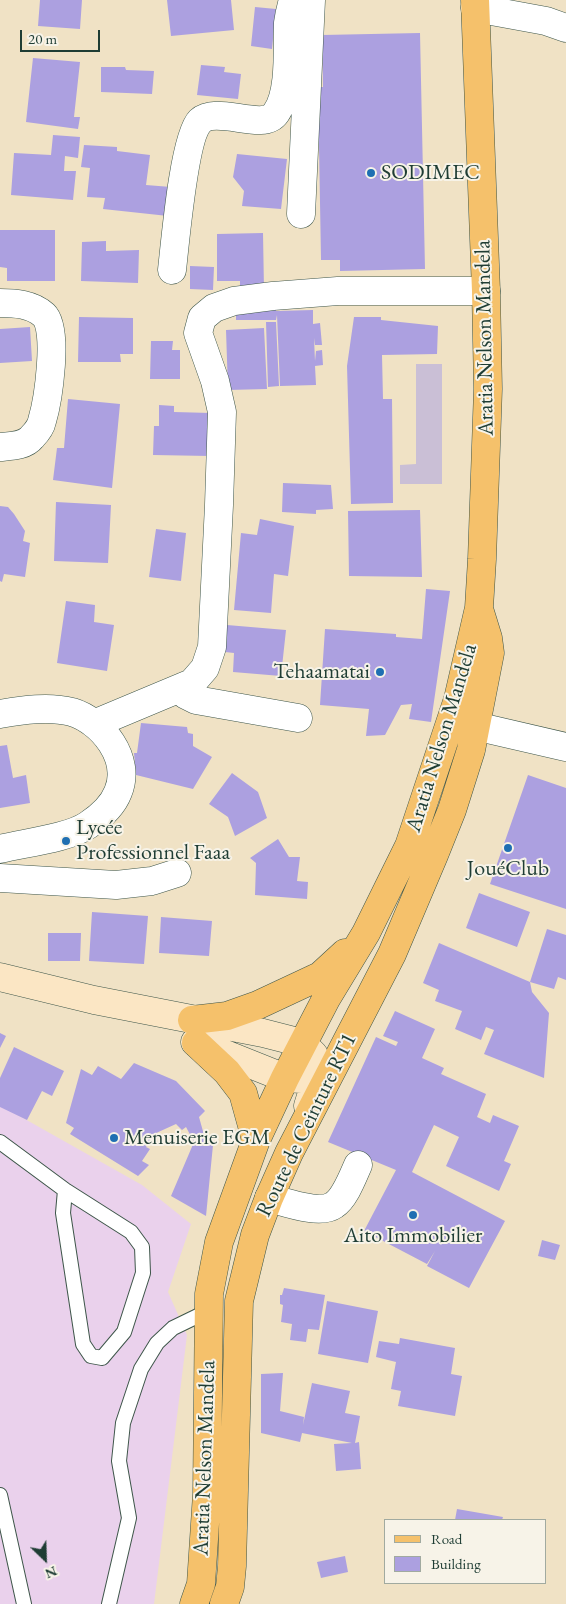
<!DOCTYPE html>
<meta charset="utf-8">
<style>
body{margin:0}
#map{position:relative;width:566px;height:1604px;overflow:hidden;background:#f0e2c5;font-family:"EB Garamond",serif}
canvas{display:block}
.legend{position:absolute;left:384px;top:1519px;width:162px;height:65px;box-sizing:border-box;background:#f7f3e8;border:1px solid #a1aaa0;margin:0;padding:6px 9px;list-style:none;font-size:15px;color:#1f3d34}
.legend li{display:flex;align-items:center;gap:10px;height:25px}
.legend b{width:25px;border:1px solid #a1aaa0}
.north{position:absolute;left:20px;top:1534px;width:50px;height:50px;-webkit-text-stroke:4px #f7f3e8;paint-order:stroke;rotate:156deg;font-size:14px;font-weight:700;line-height:20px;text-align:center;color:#1f3d34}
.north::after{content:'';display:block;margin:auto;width:18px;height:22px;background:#1f3d34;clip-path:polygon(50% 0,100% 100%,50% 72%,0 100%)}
.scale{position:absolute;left:20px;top:30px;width:80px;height:22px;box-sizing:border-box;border:2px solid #1f3d34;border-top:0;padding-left:6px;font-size:15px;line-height:18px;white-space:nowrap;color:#1f3d34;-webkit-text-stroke:4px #f7f3e8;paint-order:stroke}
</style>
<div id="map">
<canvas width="566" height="1604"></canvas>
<ul class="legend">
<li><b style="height:6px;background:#f5c16b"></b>Road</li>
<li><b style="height:14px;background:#aca0e0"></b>Building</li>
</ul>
<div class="north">N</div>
<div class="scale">20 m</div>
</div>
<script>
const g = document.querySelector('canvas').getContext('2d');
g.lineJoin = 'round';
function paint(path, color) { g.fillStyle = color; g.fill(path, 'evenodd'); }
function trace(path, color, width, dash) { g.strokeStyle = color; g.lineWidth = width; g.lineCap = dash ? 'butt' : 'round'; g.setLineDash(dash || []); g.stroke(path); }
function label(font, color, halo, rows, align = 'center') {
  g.font = font + ' "EB Garamond",serif'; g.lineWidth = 4; g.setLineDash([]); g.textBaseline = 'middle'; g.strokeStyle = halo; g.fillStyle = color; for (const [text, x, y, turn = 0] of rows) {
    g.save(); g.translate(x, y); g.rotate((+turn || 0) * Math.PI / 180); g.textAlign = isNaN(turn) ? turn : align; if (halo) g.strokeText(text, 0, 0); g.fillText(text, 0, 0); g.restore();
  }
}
paint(new Path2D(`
 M0,1105L142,1185L191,1224L168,1292L187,1335L154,1604H0Z`), '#ead1ec');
paint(new Path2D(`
 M416,364H442V484H400V465L416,464Z`), '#cabfd6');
paint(new Path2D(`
 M40,0H82L80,29L38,26Z
 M167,0H231L234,30L171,36Z
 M255,7L276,9L272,49L251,46Z
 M420,33L425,269L340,271V260H321L318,87H323L322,35Z
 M33,58L80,62L74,117H80L78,129L26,122Z
 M201,65L225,67L224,72L241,74L238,99L197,95Z
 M101,67H125L126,70L154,71L152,94L101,92Z
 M53,135L80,137L78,158L65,156L64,171H76L73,200L11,195L14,153L51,155Z
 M84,145L117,147V151L150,155L146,185L171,187L168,216L103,209L105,198L87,197L90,168L81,167Z
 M237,154L287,159L281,209L242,206L244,191L233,177Z
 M0,230H55V281H7V268L0,267Z
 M263,233L264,290H240V281H217V234Z
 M106,241V251L139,250L138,283L81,281L82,242Z
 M190,266L214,267L213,290L190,289Z
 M276,310V311L313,310V324L320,323L322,345H315L314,338L315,361L316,351L322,350L323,365L315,366L316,385L280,386L277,315L276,320H236V311Z
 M79,317L133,318V354H120L121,362H78Z
 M354,317H381V320L438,326L437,354L382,355L383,399H392L393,503L351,504L347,366Z
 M266,322H276L279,386L268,387Z
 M30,327L32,361L0,363V329Z
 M264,328L267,389L228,390L226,330Z
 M151,341H173L172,350H180V379H150Z
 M68,399L120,404L112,488L53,480L57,448H64Z
 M159,405L174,406V412L211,413L210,456L153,455L154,426H159Z
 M283,483L331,485L333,509L316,510V514L282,512Z
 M56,502L111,505L108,563L54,561Z
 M0,506L8,507L14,514L25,531L23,541L30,543L25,577L4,574L2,582L0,581Z
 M420,510L422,577L349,576L348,511Z
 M260,519L294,526L288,576L274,574L271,613L234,610L241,533L257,535Z
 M156,529L186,533L181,581L149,577Z
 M426,589L450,591L431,722L409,719L412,704L401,705L385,735L366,736L369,709L320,705L325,629L396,634V637L422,639Z
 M66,601L95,605L94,622L114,625L107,671L57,663Z
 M227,625L286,630L281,676L233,672L234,653L225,652Z
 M141,723L187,727L188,733L193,734V746L212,757L193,789L136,775L134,753H137Z
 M7,745L13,778L26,775L30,803L0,808V746Z
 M232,773L258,792L267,818L235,836L228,817L209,804Z
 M528,775L566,788V909L490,884Z
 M278,839L289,857H300L297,881L308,882L307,899L255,895L256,863L250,858Z
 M479,893L530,912L517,947L466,928Z
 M92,912L148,916L144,964L89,961Z
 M161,917L212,921L209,956L159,953Z
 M547,929L566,935V980L558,977L554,989L530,982Z
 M48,933H81L80,961H48Z
 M439,943L530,982L532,992L549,1013L544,1078L484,1054L494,1030L486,1027L481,1040L455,1029L462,1011L435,1001L439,990L423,983Z
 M395,1011L435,1029L422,1058L444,1068L441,1074L486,1094L477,1117L490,1123L493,1115L519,1126L504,1161L511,1164L499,1191L446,1166L459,1137L434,1125L412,1172L505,1221L469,1288L427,1266L435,1251L427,1264L364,1231L396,1170L328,1142L376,1037L396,1046L398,1042L383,1036Z
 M0,1033L6,1036L0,1048Z
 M14,1047L64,1071L52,1096L42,1091L27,1120L0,1107V1078Z
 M134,1063L176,1081L205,1111L199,1117L206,1142L213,1145L206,1216L171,1196L194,1142L186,1127L182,1130L176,1124L154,1134L146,1147L150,1149L142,1161L149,1165L138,1176L70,1134L74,1128L66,1123L81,1069L92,1075L98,1066L121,1079Z
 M542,1240L560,1245L555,1260L538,1256Z
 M284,1288L325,1295L319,1330L308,1329L306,1342L290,1340L292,1324L281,1322L283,1305L280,1304V1295H282Z
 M327,1301L378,1311L368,1363L318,1354Z
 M400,1338L455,1348L451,1374L462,1376L455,1416L398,1406L401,1391L391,1389L396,1362L376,1357L379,1341L399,1344Z
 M283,1373L280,1411L304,1417L303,1425L312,1383L350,1391L345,1413L360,1416L355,1443L359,1442L361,1469L336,1471L334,1444L352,1443L302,1433L300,1442L261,1433V1374Z
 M457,1509L503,1517L502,1520H455Z
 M345,1556L348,1572L321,1578L317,1562Z`), '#aca0e0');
const service = new Path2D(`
 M0,1142L65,1190L131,1232L142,1247L143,1273L124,1332L102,1358L91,1356L83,1344L63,1213L65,1190
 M0,1495L24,1604
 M109,1604L129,1518L119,1461L123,1423L141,1369L157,1343L173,1328L208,1311`);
const minor = new Path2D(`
 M475,8L546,21L566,28
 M301,214L311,0
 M172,270C175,244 184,137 200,121C217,105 263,132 276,113C291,92 287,47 288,23C289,15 291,7 293,0
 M0,303C15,303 32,304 44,315C59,329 48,401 42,421C41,426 36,433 32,437C25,446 11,446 0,447
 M180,690L186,695L196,700L298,718
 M0,714C23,710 49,706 72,712C102,721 132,759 118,792C113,805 100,817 88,825C69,838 24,843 0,849
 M94,724L192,683L205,668L212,647L219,505L222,412L215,381L198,333L202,318L214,308L234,301L273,296L338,291H486
 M475,726L566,747
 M0,878L116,885L152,881L177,873
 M269,1198C285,1202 320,1215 334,1205C345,1198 353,1176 358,1165`);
const secondary = new Path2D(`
 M0,977L94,1000L263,1033L302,1043L314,1055L318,1074L308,1106
 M195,1042L285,1078L302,1079L307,1076`);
const primary = new Path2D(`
 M192,1020L227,1016L258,1005L320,976L345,953
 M196,1043L227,1072L243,1093L256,1140
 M194,1604L201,1584L207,1494L209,1294L219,1242L256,1140L285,1078L326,999L366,933L409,846L458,699L479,608L482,559L488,389L486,291L475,0
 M224,1604L230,1587L232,1566L239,1301L255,1235L269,1198L289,1153L392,954L434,855L452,810L471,750L490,653L488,638L480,612`);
trace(service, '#3e564a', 16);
trace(minor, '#3e564a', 29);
trace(secondary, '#3e564a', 29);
trace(primary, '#3e564a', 29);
trace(service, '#fff', 14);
trace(minor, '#fff', 28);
trace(secondary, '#fbe6c4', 28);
trace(primary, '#f5c16b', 28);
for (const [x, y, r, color] of [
 [371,173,5,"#1f6fb2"],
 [380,672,5,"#1f6fb2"],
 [66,841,5,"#1f6fb2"],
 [508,848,5,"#1f6fb2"],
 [114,1138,5,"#1f6fb2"],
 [413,1215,5,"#1f6fb2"]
]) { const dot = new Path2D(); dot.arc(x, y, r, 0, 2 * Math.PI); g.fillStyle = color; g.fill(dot); trace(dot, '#f7f3e8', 2); }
label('22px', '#1f3d34', '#f7f3e8', [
 ["SODIMEC",381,173],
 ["Tehaamatai",370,672,"right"],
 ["Lycée",76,828],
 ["Professionnel Faaa",76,853],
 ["JouéClub",508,869,"center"],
 ["Menuiserie EGM",124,1138],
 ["Aito Immobilier",413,1236,"center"]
], 'left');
label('22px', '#1f3d34', '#f7f3e8', [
 ["Aratia Nelson Mandela",485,338,-91],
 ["Aratia Nelson Mandela",442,738,-73],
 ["Route de Ceinture RT1",307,1125,-64],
 ["Aratia Nelson Mandela",205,1458,-88]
]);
</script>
